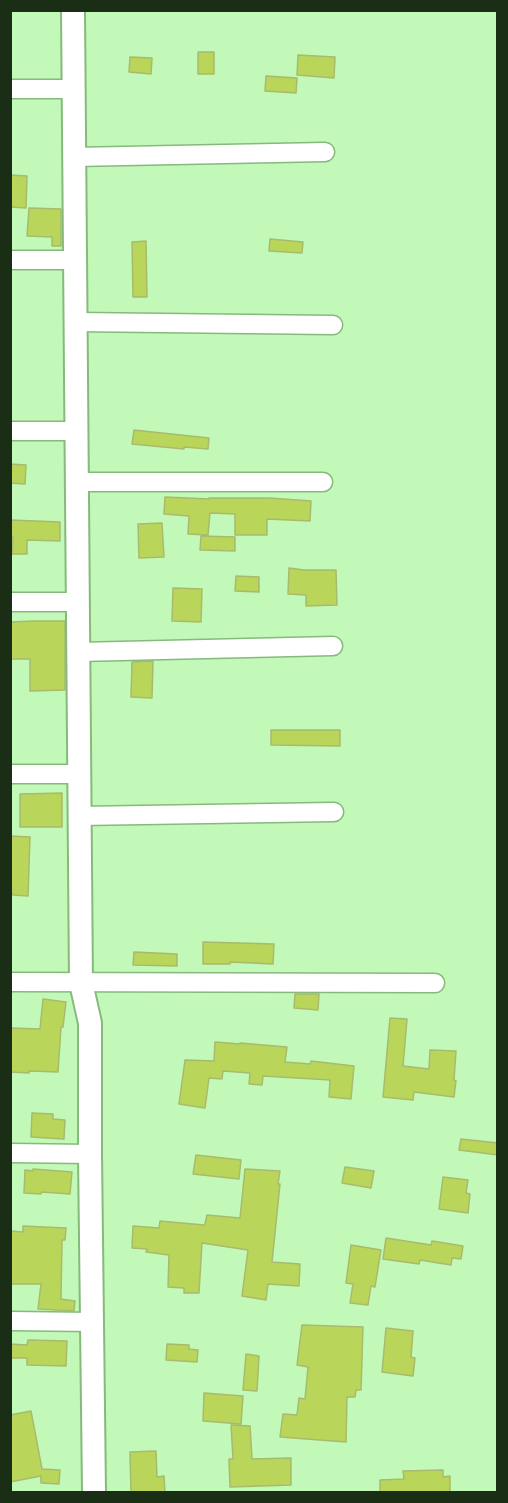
<!DOCTYPE html>
<style>
body{margin:0}
#map{position:relative;width:508px;height:1503px;overflow:hidden;background:#c2f9b8;font-family:Bitter,serif}
canvas{display:block}
.frame{position:absolute;inset:0;border:12px solid #192e15;pointer-events:none}
</style>
<div id="map">
<canvas width="508" height="1503"></canvas>
<div class="frame"></div>
</div>
<script>
const g = document.querySelector('canvas').getContext('2d');
g.lineJoin = 'round';
function paint(path, color) { g.fillStyle = color; g.fill(path, 'evenodd'); }
function trace(path, color, width, dash) { g.strokeStyle = color; g.lineWidth = width; g.lineCap = dash ? 'butt' : 'round'; g.setLineDash(dash || []); g.stroke(path); }
const building = new Path2D(`
 M198,52H214V74H198Z
 M298,55L335,57L334,78L297,75Z
 M130,57L152,58L151,74L129,72Z
 M266,76L297,78L296,93L265,91Z
 M10,175L27,176L26,208L10,207Z
 M29,208L61,209V246H52V237L27,236Z
 M270,239L303,242L302,253L269,251Z
 M146,241L147,297H133L132,242Z
 M134,430L209,438L208,449L184,447V449L132,444Z
 M10,464L26,465L25,484L10,483Z
 M165,497L209,499V498H269L311,501L310,521L267,519V535H235V514L210,513L208,535L188,534L189,516L164,514Z
 M10,520L60,522V541L27,540V554H12L13,537H10Z
 M162,523L164,557L139,558L138,524Z
 M201,536L235,537V551L200,550Z
 M289,568L304,570H336L337,605L306,606V595L288,594Z
 M236,576L259,577V592L235,591Z
 M173,588L202,589L201,622L172,621Z
 M34,621H65V690L30,691V659H10V622Z
 M153,661L152,698L131,697L132,662Z
 M271,730H340V746L271,745Z
 M62,793V827H20V794Z
 M10,836L30,837L28,896L13,895V894H10Z
 M203,942L274,944L273,964L230,962V964H203Z
 M134,952L177,954V966L133,965Z
 M295,994H319L318,1010L294,1008Z
 M43,999L66,1002L63,1027H61L58,1072L29,1071V1073L10,1072V1028L40,1029Z
 M390,1018L407,1019L403,1066L429,1069L430,1050L456,1051L454,1080L456,1081L454,1097L414,1092L413,1100L383,1097Z
 M215,1042L240,1044V1043L287,1047L285,1062L310,1064L311,1061L354,1066L351,1099L329,1097L330,1080L263,1076L262,1085L249,1084L250,1073L223,1071L222,1079L209,1078L205,1108L179,1104L185,1060L214,1061Z
 M32,1113L53,1114V1119L65,1120L64,1139L31,1137Z
 M461,1139L498,1143V1155L459,1150Z
 M196,1155L241,1160L239,1179L193,1174Z
 M345,1167L374,1171L371,1188L342,1183Z
 M33,1169L72,1172L70,1194L42,1192L41,1194L24,1193L25,1170L33,1171Z
 M245,1169L280,1171L278,1184H280L272,1262L300,1264L299,1286L268,1284L266,1300L242,1296L248,1250L202,1243L199,1293H184V1288L168,1287L169,1255L146,1252L147,1249L132,1248L133,1226L159,1228L160,1221L204,1225L205,1224L207,1215L240,1218Z
 M443,1177L468,1180L466,1193L470,1194L468,1213L439,1209Z
 M23,1226L66,1228L65,1240H62L61,1299L75,1301L74,1311L38,1309L41,1284H10V1231L23,1232Z
 M386,1238L431,1245L432,1241L463,1246L461,1259L452,1258L451,1265L420,1260L419,1264L383,1259Z
 M351,1245L381,1250L375,1287L371,1286L368,1305L350,1303L353,1284L346,1283Z
 M302,1325L363,1327L361,1390H356L355,1397H347L346,1442L280,1437L283,1414L297,1415L299,1398L305,1399L308,1367L297,1365Z
 M386,1328L413,1331L411,1357L415,1358L413,1376L382,1372Z
 M28,1340L67,1341L66,1366L27,1365V1358H10V1344L27,1345Z
 M167,1344L189,1345V1349L198,1350L197,1362L166,1360Z
 M246,1354L259,1356L257,1391L243,1390Z
 M204,1393L243,1396L241,1424L203,1421Z
 M31,1411L42,1469L60,1470L59,1484L41,1483V1476L10,1482V1415Z
 M231,1425L250,1426L252,1459L291,1458V1485L230,1487L229,1459H233Z
 M156,1451L157,1477L164,1476L165,1492H131L130,1452Z
 M443,1470V1477L450,1476V1492H380V1480L404,1479L403,1471Z`);
paint(building, '#bad65a');
trace(building, '#a7bb6e', 1.5);
const minor = new Path2D(`
 M10,89H73
 M74,157L325,152
 M10,260H75
 M75,322L333,325
 M10,431H76
 M77,482H323
 M10,602H78
 M78,652L333,646
 M10,774H79
 M79,816L334,812
 M10,982L435,983
 M10,1153L90,1154
 M10,1321L92,1322`);
const tertiary = new Path2D(`
 M73,10L81,983L90,1023V1154L94,1492`);
trace(minor, '#85ba7b', 21);
trace(tertiary, '#85ba7b', 26);
trace(minor, '#fff', 18);
trace(tertiary, '#fff', 22);
</script>
